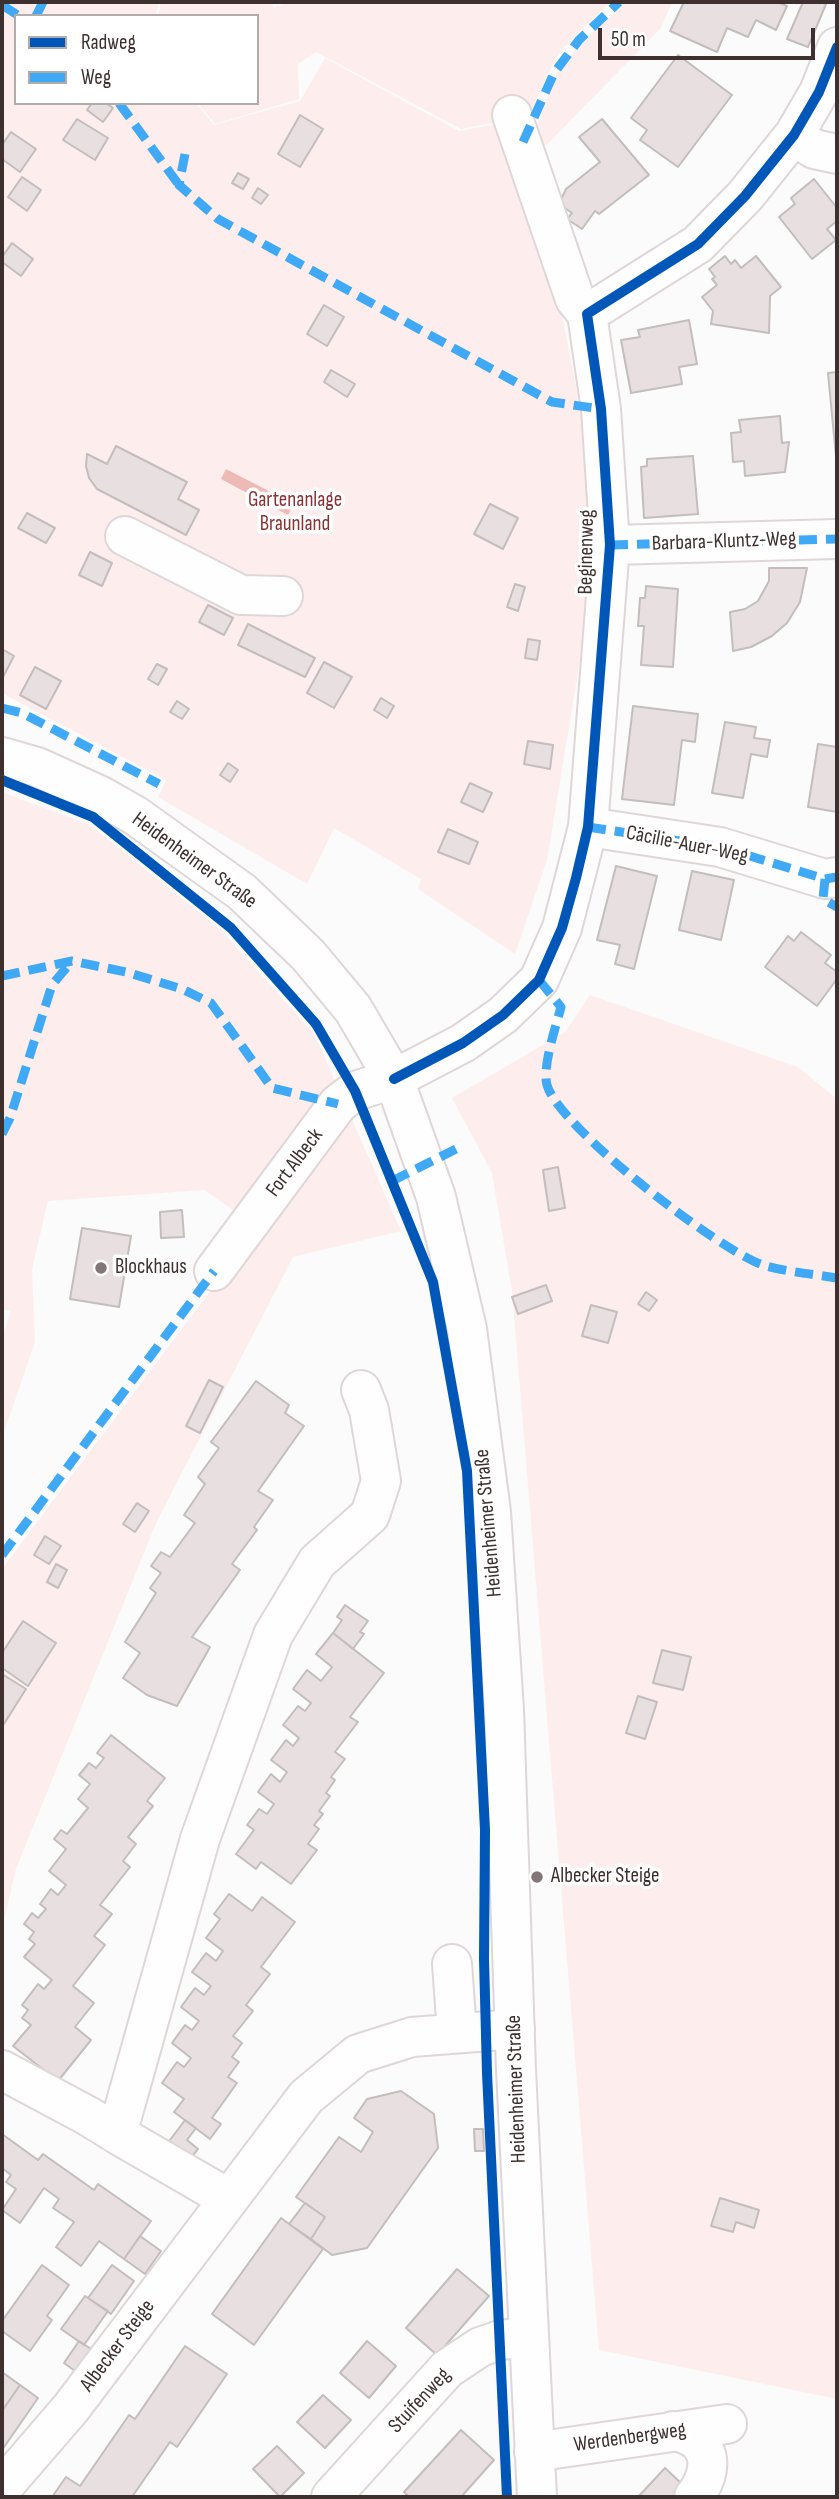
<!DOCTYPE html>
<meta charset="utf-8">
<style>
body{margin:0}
#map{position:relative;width:839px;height:2499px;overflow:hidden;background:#fbfbfb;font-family:"Sofia Sans Condensed",sans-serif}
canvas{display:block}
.frame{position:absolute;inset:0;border:4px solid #3d302f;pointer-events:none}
.legend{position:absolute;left:14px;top:14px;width:245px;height:91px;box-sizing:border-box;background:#fff;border:2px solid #b1acac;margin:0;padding:9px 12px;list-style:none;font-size:21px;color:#3d302f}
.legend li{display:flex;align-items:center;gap:14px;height:35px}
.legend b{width:35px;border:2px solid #b1acac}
.scale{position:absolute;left:598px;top:28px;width:217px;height:32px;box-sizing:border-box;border:4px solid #3d302f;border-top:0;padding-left:9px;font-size:21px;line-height:24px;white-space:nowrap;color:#3d302f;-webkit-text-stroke:5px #fff;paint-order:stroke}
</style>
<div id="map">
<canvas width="839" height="2499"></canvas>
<div class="frame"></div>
<ul class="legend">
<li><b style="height:9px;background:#0057b8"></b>Radweg</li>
<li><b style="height:9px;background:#3fa9f5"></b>Weg</li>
</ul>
<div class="scale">50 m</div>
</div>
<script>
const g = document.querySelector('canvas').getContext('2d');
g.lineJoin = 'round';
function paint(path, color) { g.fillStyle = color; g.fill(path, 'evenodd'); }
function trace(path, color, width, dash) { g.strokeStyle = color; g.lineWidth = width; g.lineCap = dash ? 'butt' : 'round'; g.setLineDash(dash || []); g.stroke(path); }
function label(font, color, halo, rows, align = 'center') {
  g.font = font + ' "Sofia Sans Condensed",sans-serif'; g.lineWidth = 7; g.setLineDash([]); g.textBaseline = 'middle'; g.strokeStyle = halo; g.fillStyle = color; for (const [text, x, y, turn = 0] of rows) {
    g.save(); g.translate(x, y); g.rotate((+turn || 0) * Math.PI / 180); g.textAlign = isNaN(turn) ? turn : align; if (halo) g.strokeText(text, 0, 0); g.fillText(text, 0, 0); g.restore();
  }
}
paint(new Path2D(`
 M2,2H159L156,16H16V103H196L214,125L300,101L325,58L459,131L502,123L557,289L583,423L591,594L547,860L515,954L418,889L421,879L334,828L307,884L158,797L166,780L2,693Z
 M161,2H271L274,8L288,2H610L562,49L549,71L525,125L503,121L461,129L316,52L298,64L299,99L215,124L198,103H257V16H158Z
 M626,2H672L661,28L535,157L530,144L557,73L580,44Z
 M2,792L90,825L221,930L315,1035L401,1231L293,1257L156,1523L16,1869L2,1928V1569L258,1227L204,1190L48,1201L32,1269L35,1342L2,1438V1337L11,1311L2,1309Z
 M590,995L798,1067L837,1099V2399L599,2350L512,1291L492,1173L452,1098L565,1032Z`), '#fdeeed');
paint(new Path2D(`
 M226,469L294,504L288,515L221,479Z`), '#eebab6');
const building = new Path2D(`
 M684,2H777L787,6L776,30L756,20L748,37L727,28L717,52L670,31Z
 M803,2H821L826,4L808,47L787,39Z
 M678,55L732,95L678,167L640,140L647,130L631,118Z
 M92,103H106L113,108L103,122L87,110Z
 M300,115L323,129L300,167L278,154Z
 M77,119L108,138L95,160L63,140Z
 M602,119L649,175L599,214L595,211L582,229L567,219L572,213L559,204L566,189L600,162L579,137Z
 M11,132L36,149L20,172L2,159V145Z
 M238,173L249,179L243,189L232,183Z
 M22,177L41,190L27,211L8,197Z
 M814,179L837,208V221L827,229L836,240L812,259L779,217L795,204L791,198Z
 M258,188L268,195L261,204L252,198Z
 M12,243L33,259L21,276L2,262V257Z
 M725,256L731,264L735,260L741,268L756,256L781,287L770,296L769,333L711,324L713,311L702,297L717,285L712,279L715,277L709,269Z
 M324,305L344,317L327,346L307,334Z
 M689,320L697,364L679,367L682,384L631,393L621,340L640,337L638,330Z
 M331,370L355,384L347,397L324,382Z
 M837,372V467L828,373Z
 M780,416L782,443L789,442L785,472L745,476L744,461L733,462L731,433L741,432L739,420Z
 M116,446L187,482L178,499L199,510L186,535L97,489L89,478L86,466L87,454L107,464Z
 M693,456L698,514L644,518L641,467L647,466V459Z
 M490,504L518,518L503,549L474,534Z
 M27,513L55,528L46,543L18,528Z
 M90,552L112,563L102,586L79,575Z
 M769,568H807L800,602L787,623L772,636L751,647L733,651L730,612L745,609L758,601L769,581Z
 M515,584L525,587L518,611L507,607Z
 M646,586L678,589L673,667L641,665L644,626H638L640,598H645Z
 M208,605L233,618L224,635L199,622Z
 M248,624L315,658L305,677L238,645Z
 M528,639L540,641L537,660L525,658Z
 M2,649L14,656L2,679Z
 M324,662L352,677L334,708L307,693Z
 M157,664L167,669L158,685L148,679Z
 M35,667L61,681L46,709L20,695Z
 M381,698L394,706L387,718L374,710Z
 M177,701L189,709L182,719L170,712Z
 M633,706L698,714L695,742L682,740L674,805L622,799Z
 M725,722L756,727L754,738L770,740L767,757L751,754L743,798L712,793Z
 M528,741L553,745L550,769L524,764Z
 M818,744L837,747V812L808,807Z
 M228,763L238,770L230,782L220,775Z
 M470,783L492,793L483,812L461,802Z
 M448,829L478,842L469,864L438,852Z
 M616,866L657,876L634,969L615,964L620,945L597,940Z
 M692,871L734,880L721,940L679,930Z
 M801,932L831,955L825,963L837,972V979L817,1006L765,967L788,936L794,941Z
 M558,1167L565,1208L549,1211L543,1170Z
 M182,1210L184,1237L161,1238L160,1212Z
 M82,1228L131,1236L119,1307L70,1299Z
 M546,1285L552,1301L518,1314L512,1297Z
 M646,1292L657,1300L649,1311L638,1304Z
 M591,1305L617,1312L608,1343L582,1336Z
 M209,1380L223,1387L200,1433L186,1426Z
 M256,1381L289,1405L285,1413L304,1426L258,1491L273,1500L254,1527L257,1530L232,1564L240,1570L192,1637L210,1647L177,1706L147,1695L123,1678L140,1653L125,1642L156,1593L150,1588L161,1573L151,1566L161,1552L170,1557L195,1523L184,1515L205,1484L198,1477L219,1448L211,1442Z
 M137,1503L149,1511L135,1532L123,1524Z
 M45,1536L61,1546L49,1564L34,1555Z
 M56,1564L67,1570L58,1588L47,1582Z
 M345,1605L368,1621L360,1632L364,1634L353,1649L333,1633L342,1620L337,1617Z
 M23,1621L56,1643L28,1686L2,1668V1653Z
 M333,1633L384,1673L350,1717L358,1722L335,1752L345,1759L331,1777L335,1780L326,1793L330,1796L319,1811L323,1814L314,1825L319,1829L308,1844L317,1850L291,1884L261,1862L256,1869L236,1854L254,1830L247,1825L259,1809L267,1814L274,1804L258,1792L271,1774L280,1782L287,1772L271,1760L286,1740L293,1746L299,1738L283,1725L298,1706L305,1711L311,1703L293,1689L307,1670L321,1681L332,1667L316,1654Z
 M662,1650L691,1657L683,1690L653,1683Z
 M2,1674L26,1689L2,1727Z
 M638,1696L657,1702L645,1739L626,1733Z
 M111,1735L165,1778L147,1801L153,1806L128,1837L136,1844L123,1861L130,1867L100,1905L112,1914L94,1936L105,1945L73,1986L94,2003L75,2027L91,2040L58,2081L13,2046L31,2025L22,2018L28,2010L22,2005L38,1984L44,1989L52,1980L24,1957L35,1944L29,1939L34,1932L24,1924L32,1913L38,1918L46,1909L40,1904L51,1889L58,1895L66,1885L49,1871L66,1849L54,1839L61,1830L67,1834L88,1808L78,1799L90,1784L79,1775L89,1763L96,1768L104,1758L97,1753Z
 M229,1894L252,1911L262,1897L295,1922L261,1967L270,1974L246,2005L253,2011L233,2036L242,2043L232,2057L239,2062L228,2077L237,2083L212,2118L221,2124L210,2139L174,2112L184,2099L162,2083L177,2062L184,2067L191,2058L172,2043L185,2025L192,2030L199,2021L181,2007L195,1988L204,1995L211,1986L192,1972L206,1953L216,1961L223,1951L206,1938L220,1919L214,1914Z
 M401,2091L434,2114L438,2148L367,2248L332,2255L311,2239L325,2217L296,2197L339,2137L361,2152L373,2132L354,2118L367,2099Z
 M185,2120L196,2128L187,2140L198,2149L189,2160L167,2144Z
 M474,2129H483L484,2151H475Z
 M2,2134L38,2160L43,2154L94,2190L98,2184L151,2221L124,2259L99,2241L81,2266L56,2247L74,2222L53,2208L59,2199L44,2188L20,2223L2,2210L16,2189L6,2182L11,2175L2,2168Z
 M720,2198L759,2210L754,2228L736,2222L733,2232L711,2226Z
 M305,2203L325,2217L311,2239L289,2224Z
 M281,2218L323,2249L254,2345L212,2314Z
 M140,2236L161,2251L145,2274L124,2259Z
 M42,2265L69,2285L47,2316L52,2320L30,2351L2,2331V2321Z
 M112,2265L134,2281L111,2314L88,2298Z
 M457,2269L489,2296L437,2355L406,2328Z
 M85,2296L108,2311L84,2345L61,2329Z
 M79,2341L91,2349L75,2371L64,2363Z
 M367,2341L396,2366L369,2398L340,2373Z
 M185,2346L227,2374L177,2447L170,2442L132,2497H52L66,2477L80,2486L129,2415L135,2419Z
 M2,2372L20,2385L2,2411Z
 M20,2385L38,2398L2,2450V2411Z
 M323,2395L351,2420L325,2448L297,2422Z
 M461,2430L494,2460L461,2497H409L404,2492Z
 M277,2446L304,2473L280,2497L253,2469Z
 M665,2468L684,2486L674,2497H638Z`);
paint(building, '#e8e0e0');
trace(building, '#c3bdbc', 2);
const minor = new Path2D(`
 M512,115L575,299L587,314
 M794,135L814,149L837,154
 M125,536L241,595L283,596
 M610,545L837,539
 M588,827L720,847L825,879L837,877
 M214,1271L338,1104L355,1091L394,1079L463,1043L503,1015L539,980L562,928L588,827L610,545L601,409L587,314L698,244L745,196L794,135L819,92L837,47
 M452,1964L457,2032
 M2,2070L88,2116L117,2134
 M229,2199L117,2134L200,1839L273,1635L317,1562L370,1515L381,1481L369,1410L361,1390
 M673,2431C712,2437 716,2469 694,2497
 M534,2452L727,2424
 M2,2488L71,2408L306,2097L358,2054L412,2037L515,2029
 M331,2497L447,2369L480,2347L500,2340L528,2337`);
const major = new Path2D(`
 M2,757L37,767L101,796L136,816L242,892L308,955L353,1009L394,1079L436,1197L467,1329L491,1512L504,1710L516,2070L537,2497`);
trace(minor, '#dfd7d7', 42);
trace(major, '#dfd7d7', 42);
trace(minor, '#fefefe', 38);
trace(major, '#fefefe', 38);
trace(new Path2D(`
 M2,5L19,16
 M36,16L43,2
 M119,103L179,185
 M523,142L554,73L579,40L619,2
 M185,154L179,185L218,219L552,402L601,409
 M610,545L837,539
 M2,708L22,713L159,784
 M588,827L720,847L825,879L837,877
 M825,879L823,899L837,907
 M2,976L72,961L126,972L182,989L211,1003L272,1088L338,1104
 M539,980L561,1007C556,1026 542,1067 547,1085C559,1128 720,1251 763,1265C787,1272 813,1274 837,1278
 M2,1134L10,1118L52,985L72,961
 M392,1181L456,1149
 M2,1555L214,1271`), '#3fa9f5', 9, [18, 9]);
trace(new Path2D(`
 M2,780L93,817L231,928L316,1024L355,1091L433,1282L467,1471L485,1830L484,1959L487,2073L507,2497
 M394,1079L463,1043L503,1015L539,980L562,928L576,878L588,827L610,545L601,409L587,314L698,244L745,196L794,135L819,92L837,47`), '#0057b8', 10);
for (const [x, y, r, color] of [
 [101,1268,7,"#807776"],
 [537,1877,7,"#807776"]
]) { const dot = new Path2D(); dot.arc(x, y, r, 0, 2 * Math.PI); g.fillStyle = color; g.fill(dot); trace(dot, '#fff', 2.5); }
label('21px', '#8a3232', '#fff', [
 ["Gartenanlage",295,501],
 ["Braunland",295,525]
]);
label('21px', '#3d302f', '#fff', [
 ["Barbara-Kluntz-Weg",724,542,-2],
 ["Beginenweg",587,552,-89],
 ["Cäcilie-Auer-Weg",687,845,11],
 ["Heidenheimer Straße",194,861,36],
 ["Fort Albeck",295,1163,-53],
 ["Heidenheimer Straße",489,1523,-95],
 ["Heidenheimer Straße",517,2089,-92],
 ["Albecker Steige",118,2346,-53],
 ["Stuifenweg",420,2401,-47],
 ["Werdenbergweg",630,2438,-8]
]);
label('21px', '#3d302f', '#fff', [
 ["Blockhaus",115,1268],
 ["Albecker Steige",551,1877]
], 'left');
</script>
